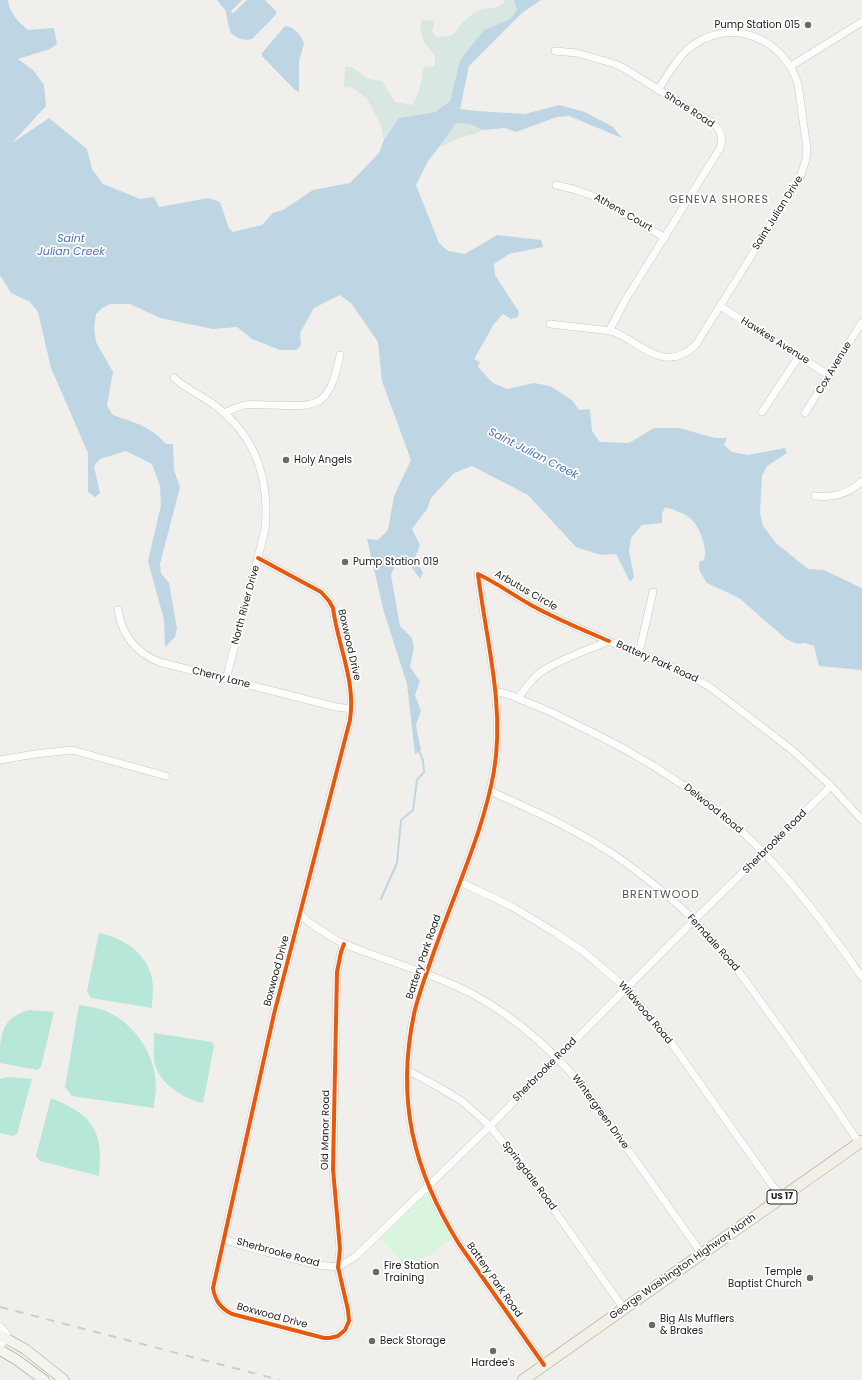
<!DOCTYPE html>
<style>
body{margin:0}
canvas{display:block;background:#f0efeb}
</style>
<canvas width="862" height="1380"></canvas>
<script>
const g = document.querySelector('canvas').getContext('2d');
g.lineJoin = 'round';
function paint(path, color) { g.fillStyle = color; g.fill(path, 'evenodd'); }
function trace(path, color, width, dash) { g.strokeStyle = color; g.lineWidth = width; g.lineCap = dash ? 'butt' : 'round'; g.setLineDash(dash || []); g.stroke(path); }
function label(font, color, halo, rows, align = 'center') {
  g.font = font + ' Poppins,sans-serif'; g.lineWidth = 3.5; g.setLineDash([]); g.textBaseline = 'middle'; g.strokeStyle = halo; g.fillStyle = color; for (const [text, x, y, turn = 0] of rows) {
    g.save(); g.translate(x, y); g.rotate((+turn || 0) * Math.PI / 180); g.textAlign = isNaN(turn) ? turn : align; if (halo) g.strokeText(text, 0, 0); g.fillText(text, 0, 0); g.restore();
  }
}
paint(new Path2D(`
 M504,0H514L517,10L510,19L484,30L460,60L450,101L435,112L399,118L384,140L381,125L367,99L353,88L344,87L345,67H352L369,79L382,81L395,102L412,105L419,92L424,66L435,67V56L424,42L420,27L422,20L435,21L432,31L437,37L451,36C458,28 469,14 480,10C491,6 492,12 504,2Z
 M455,123L470,124L483,130L475,134L462,137L439,147Z`), '#d8e7e1');
paint(new Path2D(`
 M426,1195L430,1198L453,1238L408,1270L381,1238L423,1197Z`), '#d9f5de');
paint(new Path2D(`
 M99,933C127,939 151,956 153,986C153,993 152,1001 152,1008L91,998L87,991Z
 M79,1005C88,1006 98,1008 106,1011C135,1024 156,1055 156,1087C156,1094 154,1101 154,1108L72,1096L65,1087Z
 M29,1010L54,1012L41,1067L37,1070L0,1063C0,1036 0,1018 29,1010Z
 M154,1033L212,1042L214,1046L203,1103C182,1098 159,1084 154,1061C153,1052 154,1042 154,1033Z
 M9,1077L32,1079L17,1134L13,1136L0,1133V1079Z
 M51,1098C93,1115 104,1131 99,1176L40,1161L36,1156Z`), '#b6e7d9');
paint(new Path2D(`
 M0,0H8C9,13 19,22 28,30L54,28L57,44L50,49L18,59L33,70L44,85L46,106L12,143L49,118L87,149L92,169L103,184L140,199L154,197L159,207L209,198L220,202L229,228L233,232L262,225L273,213L283,210L313,190L350,183L379,153L384,140L399,118L435,112L450,101L460,60L484,30L510,19L517,10L514,0H541L522,13L469,66L460,109L477,111L525,114L559,105L585,112L613,127L622,138L569,116L557,117L516,132L505,128L483,130L470,124L456,123L439,147L428,161L416,185L439,243L448,251L465,254L497,235L541,240L543,247L509,254L494,264L495,275L519,312L518,317L511,319L503,314L494,324L474,359L480,362L478,367L493,383L507,389L534,383L550,386L572,400L579,410L590,409L592,431L600,442L629,443L654,428H679L715,438H727L724,445L732,452L748,455L785,448L787,453L767,466L762,476L760,513L763,526L776,543L808,569L824,570L862,588V670L819,666L814,646L805,643L797,644L786,639L739,598L707,583L699,570V562L704,560C708,549 700,527 691,519C685,513 673,510 665,507L662,514V523L642,525L631,538L629,551L634,577L630,582L616,554L601,555L576,547L528,495L472,466L454,473L431,498L427,509L412,529L420,545L415,558L423,573L420,579L408,562L399,557L391,575L400,626L412,638L414,647L410,667L420,681L415,695L421,711L416,725L421,750L415,754L407,684L384,612L367,539L378,540L388,530L394,496L411,460L382,381L378,342L351,303L340,295L314,308L300,333L301,345L296,350H280L252,339L237,327L213,329L160,318L130,304H110L102,308L96,314L94,328L96,342L113,372L107,406L113,415C135,423 149,425 166,444H173L174,470L180,487L160,564L161,573L169,583L177,628L175,637L165,647L164,620L148,561L161,505L160,486L152,464L126,451L100,459L94,466L100,493L95,497L88,492V453L51,368L38,312L30,302L11,293L0,275Z
 M217,0H242L232,10L231,12L233,13L247,0H265L276,11V14L271,20L252,39L246,40L238,38L231,33L228,24L226,11Z
 M287,26C295,28 302,36 304,44L299,61V92L295,90L262,56V53L284,27Z`), '#bed6e3');
trace(new Path2D(`
 M381,899L397,863L401,820L413,810L417,780L424,772L423,760L418,749`), '#bed6e3', 2);
const minor = new Path2D(`
 M555,51L577,53L612,63L622,67L714,124C722,131 723,139 720,148L626,299L609,331
 M791,66L862,22
 M556,185L573,189L599,198L665,238
 M720,306L830,376
 M550,324L612,331C642,343 663,374 695,346L800,178L806,159L807,149L798,84C783,36 727,15 687,50C675,61 667,76 658,90
 M174,378C187,390 204,396 217,407C257,438 270,482 265,530L226,679
 M762,412L799,356
 M224,413C230,410 237,407 244,405C252,404 261,405 269,405C319,407 329,408 340,355
 M805,413L862,322
 M815,496C834,498 849,494 862,481
 M258,558L321,592L329,601L333,608C338,647 356,680 350,720L274,1014L213,1288C215,1300 220,1308 232,1314L324,1338H330L338,1336L345,1330L349,1321L348,1310L338,1267L340,1249L333,1169L337,972L341,952L344,944
 M118,610C122,635 135,652 159,662L336,707L352,709
 M639,653L653,592
 M496,692C506,692 515,697 524,701C540,707 556,714 571,722C642,755 710,797 765,854C801,892 832,934 862,977
 M518,698C525,689 531,679 541,672C560,659 588,650 609,641L679,670L710,687L792,750L829,784L862,820
 M0,760L35,754L72,750L166,776
 M490,791C537,812 584,833 626,863C653,883 679,904 702,928C726,953 746,981 766,1009C798,1053 829,1097 859,1143
 M460,882L511,906L554,932L584,952L626,988L670,1041L772,1185L783,1197
 M300,915C312,925 326,934 340,942C353,948 366,952 379,957C405,966 431,975 456,986C507,1009 549,1046 585,1089L702,1254
 M407,1070L442,1089L463,1102L490,1126L547,1200L624,1309
 M224,1239L247,1247L318,1265L338,1267L355,1257L490,1126L688,926L831,786
 M0,1326L7,1335L6,1338L0,1347
 M544,1365L459,1244C413,1170 396,1100 414,1014C418,996 425,978 431,960C438,940 446,919 454,898C470,856 486,816 494,771C505,705 486,640 478,574C497,583 513,595 531,605C556,619 583,630 609,641`);
const secondary = new Path2D(`
 M0,1335L25,1349L64,1380
 M0,1350L17,1360L44,1380`);
const primary = new Path2D(`
 M523,1380L862,1141`);
trace(minor, '#c9c8c7', 8);
trace(secondary, '#959b82', 11);
trace(primary, '#a7a186', 12);
trace(minor, '#fdfdfc', 7);
trace(secondary, '#f3f4ed', 10);
trace(primary, '#f2efe7', 11);
trace(new Path2D(`
 M0,1307L280,1380`), '#ccc', 2, [8, 8]);
trace(new Path2D(`
 M258,558L321,592L329,601L333,608C338,647 356,680 350,720L274,1014L213,1288C215,1300 220,1308 232,1314L324,1338H330L338,1336L345,1330L349,1321L348,1310L338,1267L340,1249L333,1169L337,972L341,952L344,944
 M544,1365L459,1244C413,1170 396,1100 414,1014C418,996 425,978 431,960C438,940 446,919 454,898C470,856 486,816 494,771C505,705 486,640 478,574C497,583 513,595 531,605C556,619 583,630 609,641`), '#e8590c', 4);
for (const [x, y, r, color] of [
 [808,25,4,"#6a6a68"],
 [286,460,4,"#6a6a68"],
 [345,562,4,"#6a6a68"],
 [376,1272,4,"#6a6a68"],
 [810,1278,4,"#6a6a68"],
 [652,1325,4,"#6a6a68"],
 [372,1341,4,"#6a6a68"],
 [493,1351,4,"#6a6a68"]
]) { const dot = new Path2D(); dot.arc(x, y, r, 0, 2 * Math.PI); g.fillStyle = color; g.fill(dot); trace(dot, '#fff', 1.5); }
for (const [x, y, w] of [
 [782,1197,30]
]) { const box = new Path2D(); box.roundRect(x - w / 2, y - 7, w, 14, 3); g.fillStyle = '#fff'; g.fill(box); trace(box, '#222', 1); }
label('bold 9px', '#222', null, [
 ["US 17",782,1197]
]);
label('10px', '#222', '#fff', [
 ["Pump Station 015",800,25,"right"],
 ["Holy Angels",294,460],
 ["Pump Station 019",353,562],
 ["Fire Station",384,1266],
 ["Training",384,1278],
 ["Temple",802,1272,"right"],
 ["Baptist Church",802,1284,"right"],
 ["Big Als Mufflers",660,1319],
 ["& Brakes",660,1331],
 ["Beck Storage",380,1341],
 ["Hardee's",493,1363,"center"]
], 'left');
label('10px', '#222', '#fff', [
 ["Shore Road",689,110,33],
 ["Athens Court",623,213,30],
 ["Saint Julian Drive",778,213,-58],
 ["Hawkes Avenue",775,341,32],
 ["Cox Avenue",834,368,-59],
 ["Arbutus Circle",526,591,30],
 ["North River Drive",246,605,-75],
 ["Boxwood Drive",349,645,77],
 ["Battery Park Road",657,662,24],
 ["Cherry Lane",221,678,14],
 ["Delwood Road",713,809,39],
 ["Sherbrooke Road",775,842,-45],
 ["Ferndale Road",713,943,48],
 ["Battery Park Road",424,957,-71],
 ["Boxwood Drive",277,971,-75],
 ["Wildwood Road",645,1013,50],
 ["Sherbrooke Road",545,1070,-45],
 ["Wintergreen Drive",600,1112,54],
 ["Old Manor Road",326,1130,-89],
 ["Springdale Road",529,1176,53],
 ["Sherbrooke Road",278,1253,15],
 ["George Washington Highway North",683,1267,-35],
 ["Battery Park Road",494,1280,55],
 ["Boxwood Drive",272,1316,15]
]);
g.letterSpacing = '1px';
label('11px', '#555', '#fff', [
 ["GENEVA SHORES",719,200],
 ["BRENTWOOD",661,895]
]);
g.letterSpacing = '0px';
label('italic 11px', '#4c71b4', '#fff', [
 ["Saint",71,239],
 ["Julian Creek",71,252],
 ["Saint Julian Creek",533,454,27]
]);
</script>
